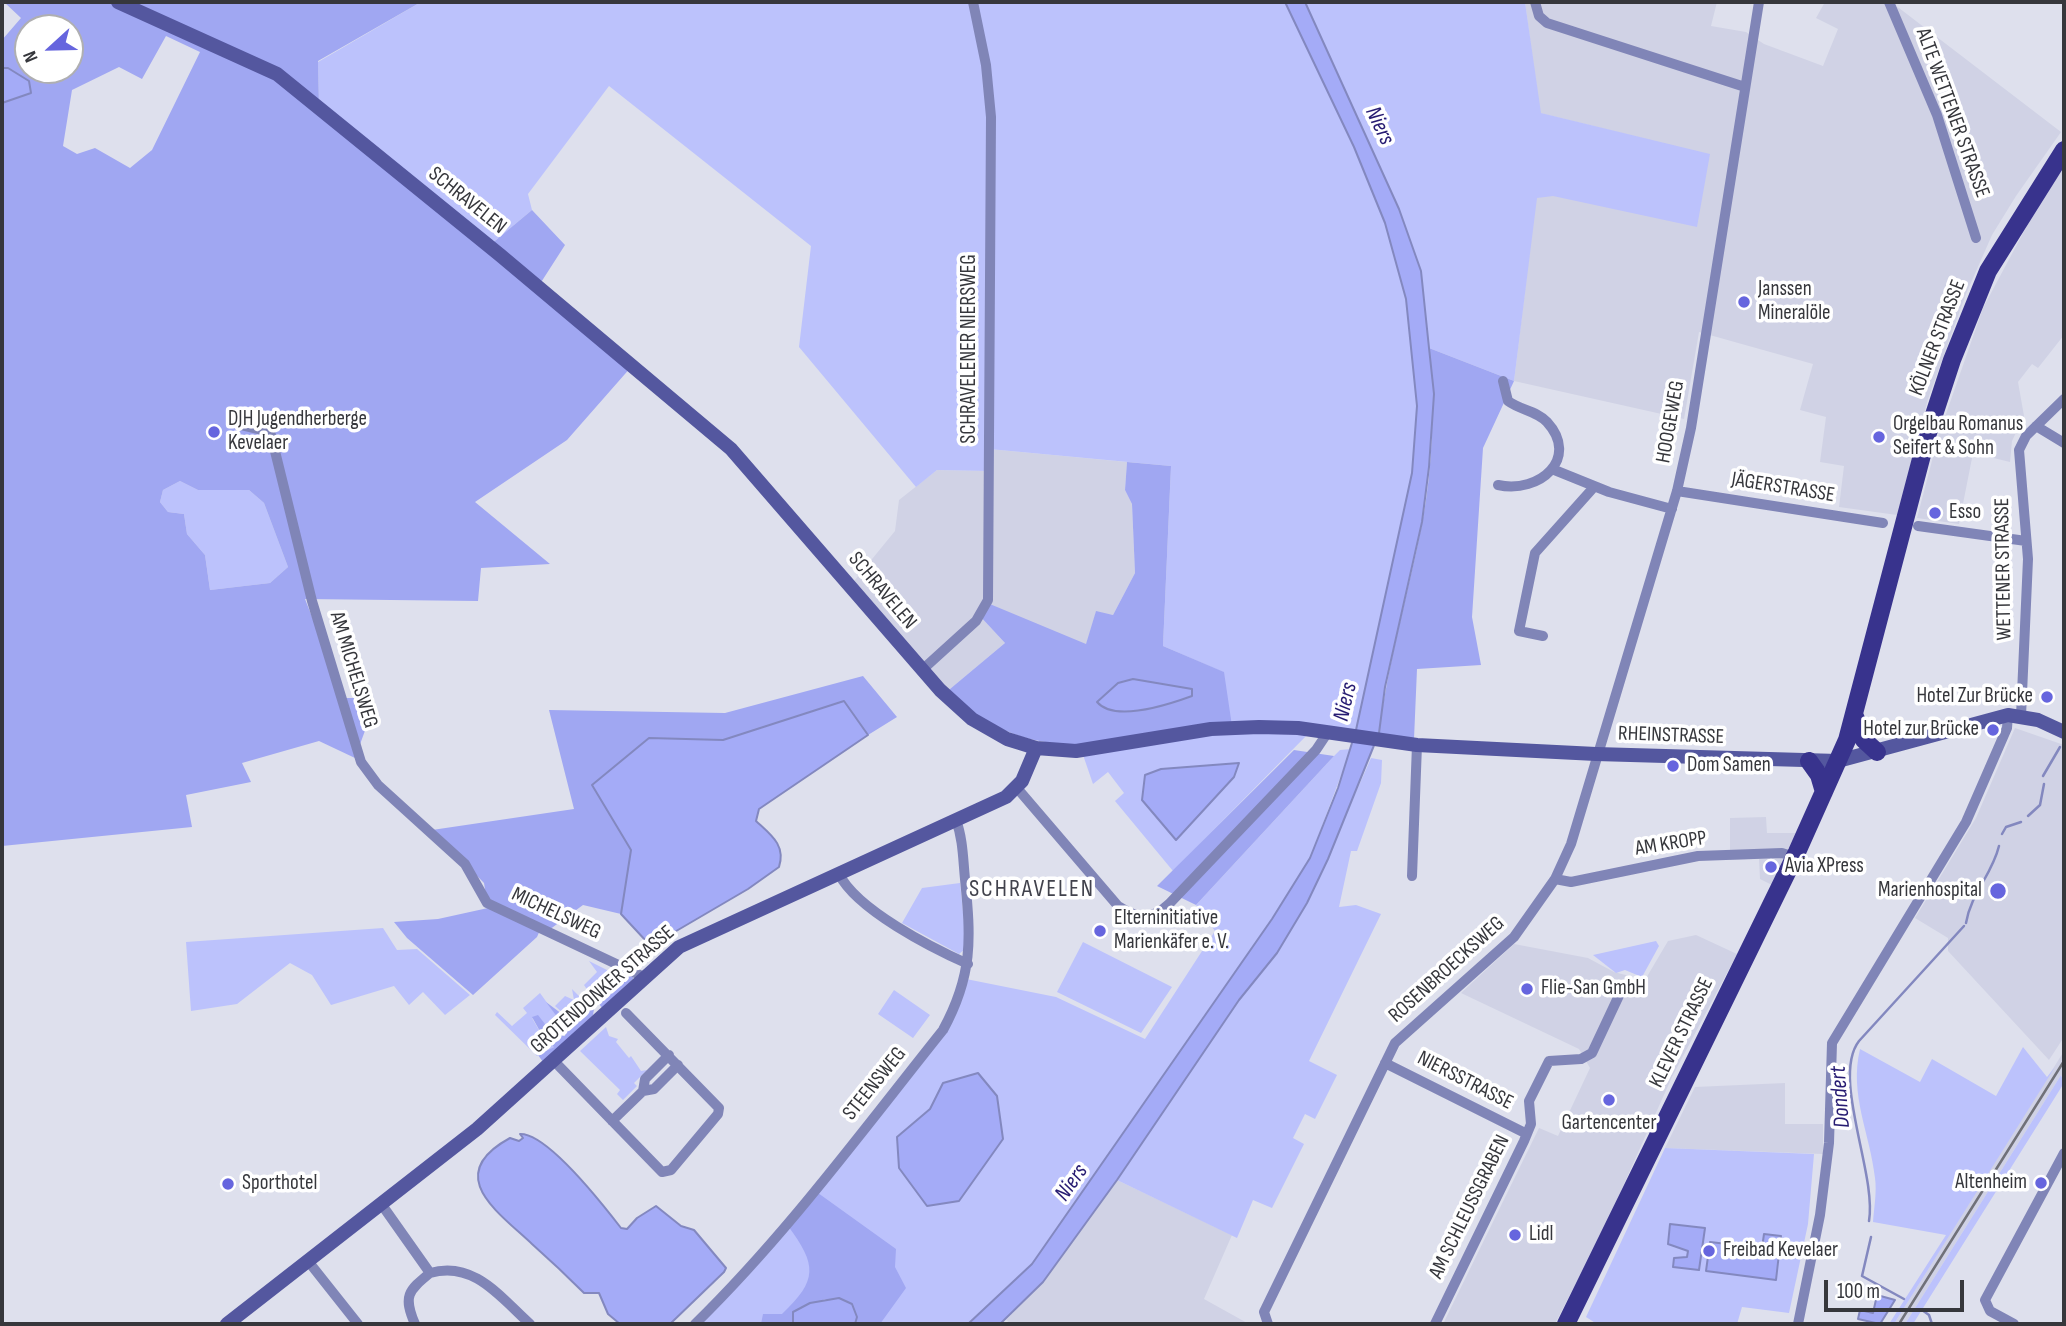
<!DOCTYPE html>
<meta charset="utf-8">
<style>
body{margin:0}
#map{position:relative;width:2066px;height:1326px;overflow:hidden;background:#dee0ed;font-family:"Sofia Sans Condensed",sans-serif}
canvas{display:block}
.frame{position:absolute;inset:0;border:4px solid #36373c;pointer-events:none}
.north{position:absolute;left:14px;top:14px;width:70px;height:70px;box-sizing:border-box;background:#fff;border:2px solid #afafb1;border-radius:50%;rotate:248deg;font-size:19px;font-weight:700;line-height:28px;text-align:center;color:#36373c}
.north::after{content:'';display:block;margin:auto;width:24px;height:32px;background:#6665de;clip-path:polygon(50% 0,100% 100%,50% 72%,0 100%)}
.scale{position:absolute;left:1824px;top:1280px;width:140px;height:32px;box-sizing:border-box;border:4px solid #36373c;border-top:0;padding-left:9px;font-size:21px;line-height:24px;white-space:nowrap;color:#36373c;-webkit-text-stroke:5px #fff;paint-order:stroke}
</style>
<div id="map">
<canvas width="2066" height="1326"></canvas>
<div class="frame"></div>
<div class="north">N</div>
<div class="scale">100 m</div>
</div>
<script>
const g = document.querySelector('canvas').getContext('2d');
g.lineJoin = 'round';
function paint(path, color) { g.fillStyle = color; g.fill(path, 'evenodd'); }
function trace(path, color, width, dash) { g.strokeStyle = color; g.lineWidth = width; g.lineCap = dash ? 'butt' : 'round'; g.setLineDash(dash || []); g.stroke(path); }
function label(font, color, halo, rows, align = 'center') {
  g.font = font + ' "Sofia Sans Condensed",sans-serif'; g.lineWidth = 7; g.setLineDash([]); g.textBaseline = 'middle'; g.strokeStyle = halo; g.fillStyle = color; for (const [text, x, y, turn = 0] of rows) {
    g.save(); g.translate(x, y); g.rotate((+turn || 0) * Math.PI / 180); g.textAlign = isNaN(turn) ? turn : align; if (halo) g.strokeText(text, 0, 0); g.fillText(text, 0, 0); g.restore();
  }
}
paint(new Path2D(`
 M1525,2H1717L1711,26L1746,32L1764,44L1823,66L1838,29L1816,18L1825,2H1886L1899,8L2061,132L2016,196L1992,235L1966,294L1928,399L1897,515L1839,507L1844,466L1820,462L1826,417L1800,410L1813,364L1699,332L1684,419L1514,381L1536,198L1710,155L1540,113Z
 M2064,168V335L2038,368L2032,364L2018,382L2024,416L2012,441L2010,462L1973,453L1959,524L1917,518L1939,434L1983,308L2045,192Z
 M989,449L1127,462L1125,490L1132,504L1135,573L1113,615L1096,612L1086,645L978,614L1005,643L944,694L850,586L895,531L899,500L937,470L988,471Z
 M2015,728L2064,745V1037L2049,1060L1948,951V938L1915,918L1976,818Z
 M1766,817L1767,833H1796L1772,885L1760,879L1759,859L1730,860V818Z
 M1696,935L1737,954L1672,1077L1606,1224L1555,1324H1443L1539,1128L1558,1136L1590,1068L1579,1049L1461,993L1514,944L1588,958L1614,972L1645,980L1668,941Z
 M2064,1051V1080L2061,1075L1905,1324H1894Z
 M1785,1083V1124H1823V1154L1665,1148L1695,1087Z
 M1117,1180L1232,1235L1204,1299L1249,1324H1011L1006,1320L1043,1282Z`), '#d0d2e5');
paint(new Path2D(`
 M421,2H1285L1354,147L1385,223L1406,299L1417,406L1412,473L1356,730L1307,735L1173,871L1115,801L1124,793L1108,772L1093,784L1082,752L1223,672L1163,646L1171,466L989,449L988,471L937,470L916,487L799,347L811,246L609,86L528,194L532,210L490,245L319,106L318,62Z
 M1305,2H1525L1541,113L1710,154L1697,227L1553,196L1537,198L1514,381L1429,348L1421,271L1399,209Z
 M180,481L198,490H249L264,503L288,567L270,583L210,590L205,555L187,534L184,514L168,512L160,502L163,490Z
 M1351,749L1310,858L1272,919L1032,1264L968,1324H695L728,1292L943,1030L966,979L1056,997L1145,1039L1215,931L1196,905L1334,756L1340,750Z
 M1371,758L1382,760L1381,783L1357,851H1351L1339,907L1356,905L1381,914L1309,1061L1337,1075L1315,1119L1305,1114L1293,1138L1304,1144L1272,1208L1253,1200L1237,1238L1117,1180L1239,1000L1277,953L1307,903Z
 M960,883L966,941L965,949L959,954L902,923L922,888Z
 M383,928L397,950L417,949L470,995L445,1015L423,992L409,1005L394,986L331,1005L312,975L290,963L237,1004L191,1011L186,942Z
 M1656,941L1659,946L1642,977L1625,970L1616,973L1593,955Z
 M1083,942L1172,987L1141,1033L1057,992Z
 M589,961L617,975L622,985L594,1000L584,985L597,972Z
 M572,989L585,1002L581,1014L574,1023L555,1006L565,996L574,1000Z
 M894,990L930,1015L913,1038L878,1014Z
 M540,993L566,1029L567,1034L560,1035L557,1028H548L532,1018L546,1042L554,1047L537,1056L495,1015L497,1012L512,1026L527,1013L523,1008Z
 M606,1027L609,1036L618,1039L616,1042L629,1058L631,1056L641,1071L647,1070L634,1083L637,1086L623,1100L617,1094L620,1090L580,1051Z
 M2023,1047L2047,1077L2055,1067L1894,1324H1889L1946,1235L1873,1222C1874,1208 1877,1192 1875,1178C1870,1133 1849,1095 1860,1049L1920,1082L1932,1059L1996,1096Z
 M2061,1075L2064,1083L1913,1324H1905Z
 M1665,1148L1814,1154L1808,1224L1789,1313L1742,1307L1737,1324H1597L1586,1317Z`), '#bcc2fc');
paint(new Path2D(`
 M4,2H421L318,61L319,106L490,245L532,210L565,245L538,287L632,366L567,440L475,502L550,564L481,568L478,601L305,599L344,698H364L370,717L355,758L319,741L242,763L251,782L186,795L192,827L2,846V40L21,18ZM28,28H70V70H28ZM166,36L200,52L152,150L130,168L95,148L77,154L63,146L72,90L119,67L142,79ZM180,481L198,490H249L264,503L288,567L270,583L210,590L205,555L187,534L184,514L168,512L160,502L163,490Z
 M1429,348L1514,381L1483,448L1472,617L1481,665L1417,669L1414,739L1379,733C1388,662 1408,594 1422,524C1433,466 1435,406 1429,348Z
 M1127,462L1171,466L1163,646L1224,672L1232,726C1165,735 1078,758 1014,734C989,725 967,708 944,694L1005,643L978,614L985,602L1086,644L1096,611L1113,615L1135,573L1132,504L1125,490Z
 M863,676L897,717L868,735L844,701L723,740L649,738L621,914L583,905L549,930L541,928L537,937L473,995L407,938L394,922L438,919L488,908L484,883L432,830L574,809L549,710L725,713Z
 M1294,750L1334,756L1196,905L1157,886Z
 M620,971L633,975V979L602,1008L594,997H603L622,985L617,976Z
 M589,998L594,1009L593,1015L543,1062L538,1055L554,1047L546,1042L532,1017L538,1015L548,1028L556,1027L560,1035L565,1036L566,1029L546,1002L574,1023L581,1014L585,999Z
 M818,1193L896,1249L895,1267L906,1288L880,1324H855L857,1317L825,1299L793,1312V1324H761L763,1314H782C818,1280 817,1265 788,1226Z`), '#a0a7f2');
const water = new Path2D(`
 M1285,2H1305L1399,209L1421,271L1429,348L1434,394L1429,467L1422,522L1385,687L1379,733L1328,859L1307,903L1277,953L1239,1000L1117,1180L1043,1282L1000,1324H968L1032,1264L1272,919L1310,858L1338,788L1356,730L1412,473L1417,406L1406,299L1385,223L1354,147Z
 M2,68H8L29,81L31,93L2,103Z
 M1133,679L1192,689V696C1170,704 1115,723 1097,702L1118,683Z
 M844,701L868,735L759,809L756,821C771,835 786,845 779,867L748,889L654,944L647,942L621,914L631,850L592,785L649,738L723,740Z
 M1239,763L1234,777L1176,840L1142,800L1145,775L1161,769Z
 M978,1073L997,1096L1003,1139L959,1201L927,1206L899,1168L897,1137L930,1109L943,1083Z
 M520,1134C547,1133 604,1206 621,1228L627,1229L637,1218L656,1206L681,1226L694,1230L726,1268L724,1272L670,1324H620L608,1314L599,1293H584C567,1276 550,1260 532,1244C498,1212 442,1175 510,1138L519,1141L523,1138Z
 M1670,1224L1705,1228L1699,1270L1673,1267L1674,1258L1687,1257L1688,1251L1668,1244Z
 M1764,1234L1781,1236L1776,1280L1706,1271L1710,1242L1762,1248Z
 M1877,1295L1895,1300L1880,1324L1858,1319L1860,1310L1873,1313Z
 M839,1298L852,1304L857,1317L855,1324H793V1312L810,1303Z`);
paint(water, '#a4abf7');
trace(water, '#8388bf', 2);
trace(new Path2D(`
 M2043,776L2060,747
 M2028,816L2040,805L2044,784
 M2002,834L2006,827L2021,822
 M1966,923C1971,893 1992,875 1999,846
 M1869,1221C1877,1174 1831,1077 1859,1041L1964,926
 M1871,1237L1862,1276L1904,1299
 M1922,1310L1929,1315L1932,1324`), '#8388bf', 2.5);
trace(new Path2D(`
 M1535,2L1539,16L1547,23L1745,87
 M1889,2L1937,115L1976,238
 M240,425L266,431L271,435L312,601L361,762L378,785L465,864L487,903L646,978
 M2036,426L2064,443
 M1552,469L1609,492L1672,509
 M1498,485C1540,494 1580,458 1547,422C1537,411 1520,410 1508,401L1503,381
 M1677,491L1883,523
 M1918,526L2026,541
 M1543,636L1519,631L1535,553L1594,487
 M922,670L976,621L988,600L991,117L986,65L973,2
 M2021,716L2028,559L2019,450L2026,436L2064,399
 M1017,788L1118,906C1138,919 1151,921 1169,904L1316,750L1328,732
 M839,874C857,910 932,948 968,964
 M1412,876L1417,745
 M1555,879L1571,882L1698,856L1782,853L1795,857
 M554,1061L662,1172L671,1170L718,1114L719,1108L626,1013
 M1385,1063L1527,1134
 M643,1091L645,1079L669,1055
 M612,1121L643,1091L654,1089L678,1065
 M382,1205L430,1273C408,1291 403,1296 415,1324
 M308,1261L358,1324
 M430,1273C474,1260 501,1298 530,1324
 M695,1324C786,1235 863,1130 943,1030C973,975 971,939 965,879C963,859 963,839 956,820
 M1268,1324L1264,1312L1395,1043L1514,937L1555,879L1571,844L1677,491L1691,428L1759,2
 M1435,1324L1524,1141L1531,1124L1529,1101L1549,1061L1581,1059L1592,1053L1623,987
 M1798,1324L1820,1215L1829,1143L1832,1043L1966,822L2007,728L2008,715
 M2014,1324L1990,1311L1985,1300L2064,1153`), '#8085b7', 10);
trace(new Path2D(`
 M118,2L277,74L500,255L731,449L940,690L972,719L1007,739L1036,748L1076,751L1211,729L1259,727L1298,728L1417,745L1596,754L1838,761L2008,715L2038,720L2064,732
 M227,1324L477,1129L679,947L1006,797L1022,781L1036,748`), '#54579f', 14);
trace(new Path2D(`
 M1854,714L1864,740L1877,752
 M1809,761L1819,775L1824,792
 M1566,1324L1797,852L1847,740L1927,436L1952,360L1988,271L2064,150`), '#38338d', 18);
trace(new Path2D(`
 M1899,1324L2064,1061`), '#707179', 2.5);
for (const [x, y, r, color] of [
 [1744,302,7,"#6665de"],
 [214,432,7,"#6665de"],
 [1879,437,7,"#6665de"],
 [1935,513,7,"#6665de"],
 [2047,697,7,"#6665de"],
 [1993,730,7,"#6665de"],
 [1673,766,7,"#6665de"],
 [1771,867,7,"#6665de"],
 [1998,891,9,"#6665de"],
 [1100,931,7,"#6665de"],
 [1527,989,7,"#6665de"],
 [1609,1100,7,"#6665de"],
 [2041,1183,7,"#6665de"],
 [228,1184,7,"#6665de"],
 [1515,1235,7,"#6665de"],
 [1709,1251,7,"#6665de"]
]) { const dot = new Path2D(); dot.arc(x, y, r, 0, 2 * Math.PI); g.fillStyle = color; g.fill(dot); trace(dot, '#fff', 2.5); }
label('21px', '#36373c', '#fff', [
 ["ALTE WETTENER STRASSE",1952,113,70],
 ["SCHRAVELEN",467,201,39],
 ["KÖLNER STRASSE",1938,338,-69],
 ["SCHRAVELENER NIERSWEG",970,349,-90],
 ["HOOGEWEG",1671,422,-80],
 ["JÄGERSTRASSE",1783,488,9],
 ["WETTENER STRASSE",2004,569,-91],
 ["SCHRAVELEN",882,591,50],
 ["AM MICHELSWEG",353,670,73],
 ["RHEINSTRASSE",1671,736,2],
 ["AM KROPP",1671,844,-9],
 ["MICHELSWEG",556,914,25],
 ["ROSENBROECKSWEG",1447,970,-42],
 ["GROTENDONKER STRASSE",603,990,-41],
 ["KLEVER STRASSE",1682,1033,-64],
 ["NIERSSTRASSE",1465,1081,27],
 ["STEENSWEG",875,1084,-51],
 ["AM SCHLEUSSGRABEN",1470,1207,-64]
]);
label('21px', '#36373c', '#fff', [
 ["Janssen",1758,290],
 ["Mineralöle",1758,314],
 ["DJH Jugendherberge",228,420],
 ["Kevelaer",228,444],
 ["Orgelbau Romanus",1893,425],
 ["Seifert & Sohn",1893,449],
 ["Esso",1949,513],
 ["Hotel Zur Brücke",2033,697,"right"],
 ["Hotel zur Brücke",1979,730,"right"],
 ["Dom Samen",1687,766],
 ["Avia XPress",1785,867],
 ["Marienhospital",1982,891,"right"],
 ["Elterninitiative",1114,919],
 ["Marienkäfer e. V.",1114,943],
 ["Flie-San GmbH",1541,989],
 ["Gartencenter",1609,1124,"center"],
 ["Altenheim",2027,1183,"right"],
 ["Sporthotel",242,1184],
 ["Lidl",1529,1235],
 ["Freibad Kevelaer",1723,1251]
], 'left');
label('italic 23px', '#271c72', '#fff', [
 ["Niers",1379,126,65],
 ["Niers",1346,702,-77],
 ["Dondert",1841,1097,-94],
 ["Niers",1072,1183,-55]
]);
g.letterSpacing = '2px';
label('24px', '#41424c', '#fff', [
 ["SCHRAVELEN",1032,890]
]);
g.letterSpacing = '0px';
</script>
